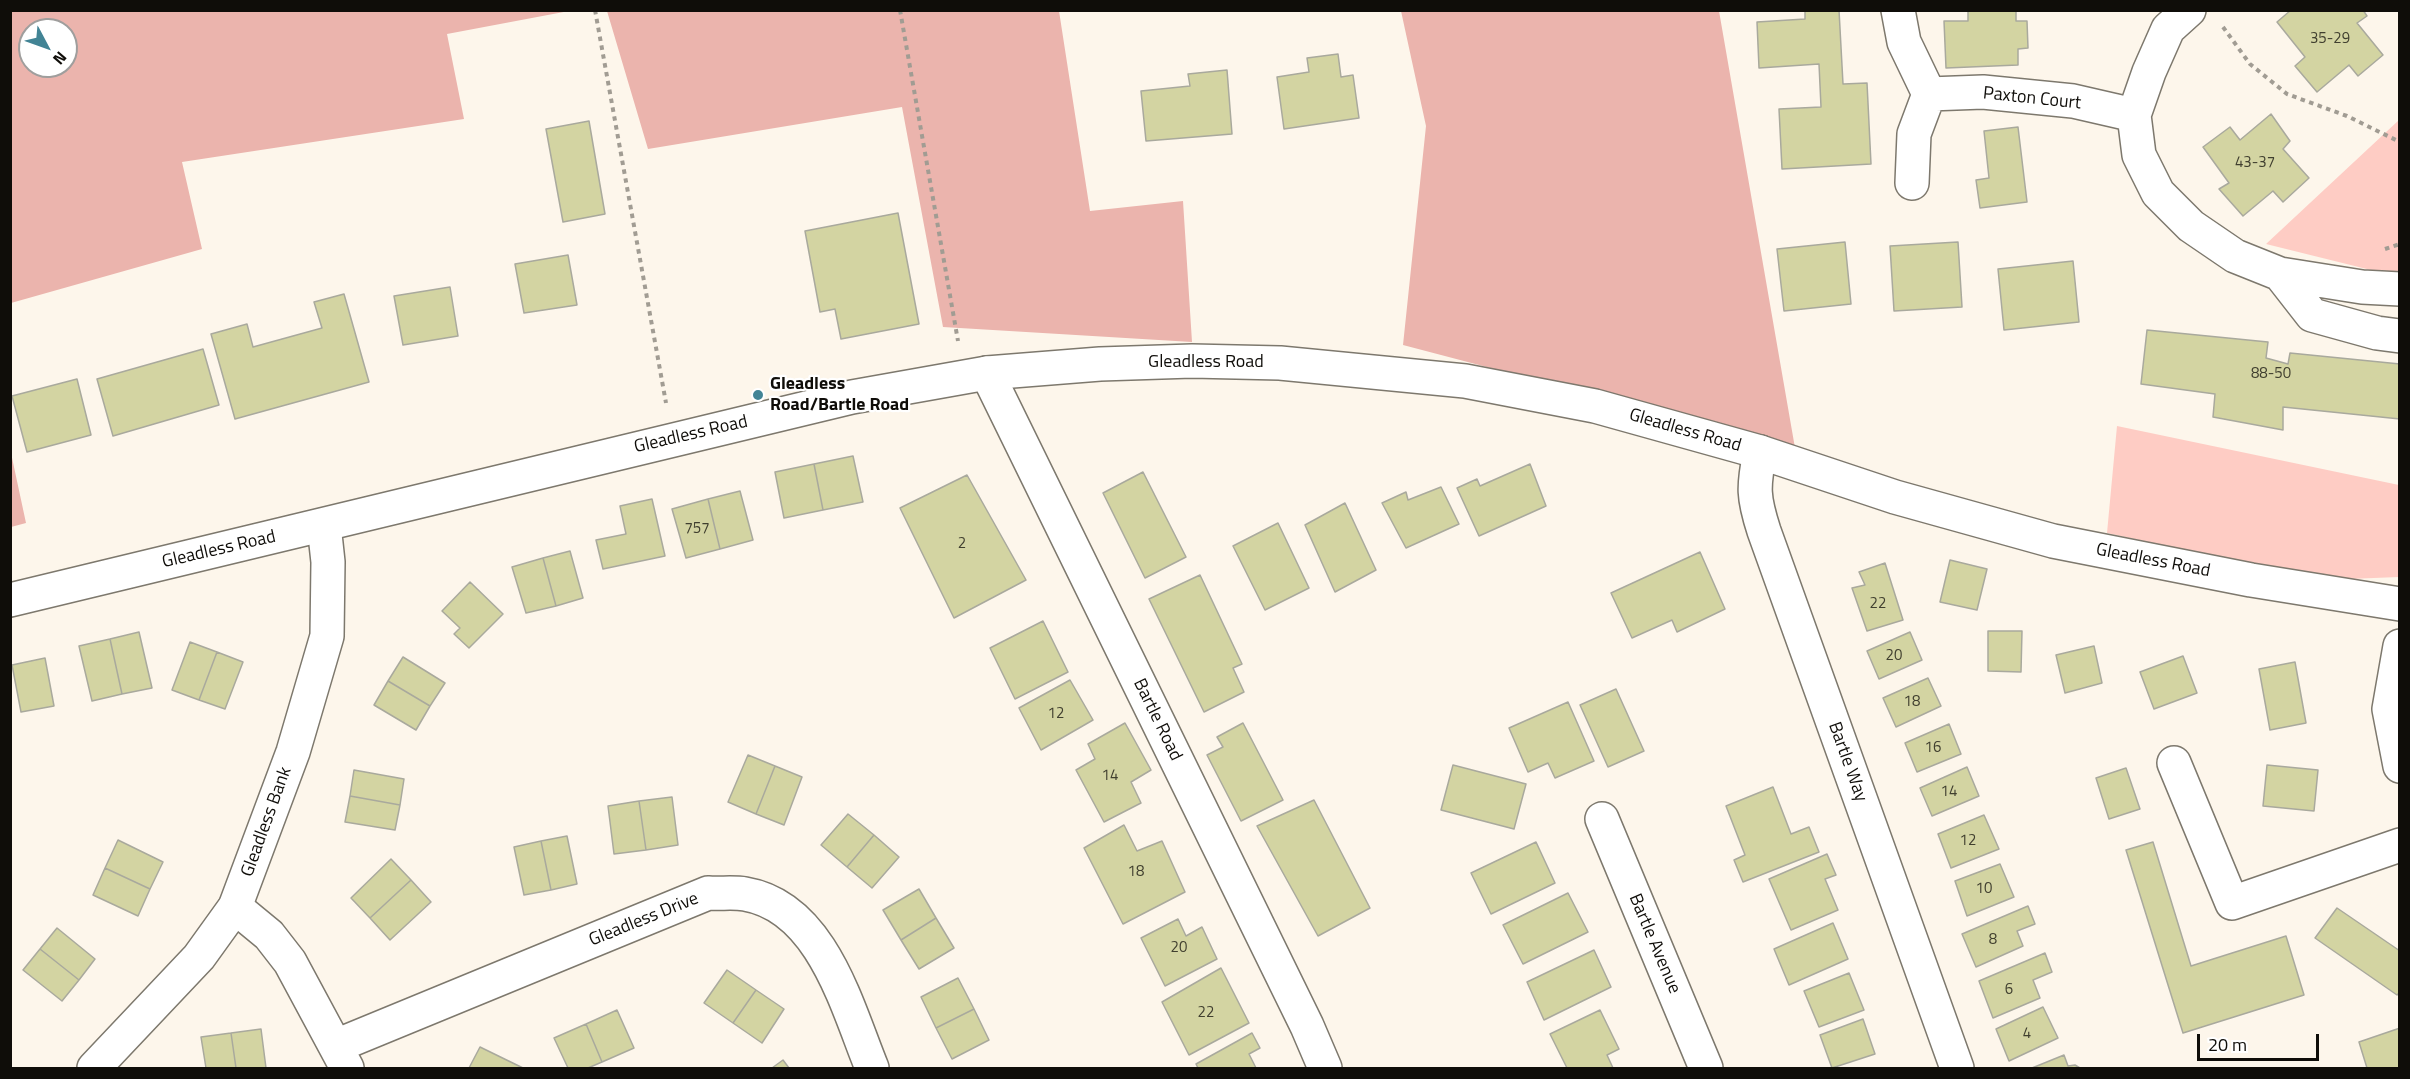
<!DOCTYPE html>
<style>
body{margin:0}
#map{position:relative;width:2410px;height:1079px;overflow:hidden;background:#fdf6eb;font-family:"Titillium Web",sans-serif}
canvas{display:block}
.frame{position:absolute;inset:0;border:12px solid #0f0d09;pointer-events:none}
.north{position:absolute;left:18px;top:18px;width:60px;height:60px;box-sizing:border-box;background:#fff;border:2px solid #9f9e9d;border-radius:50%;rotate:131deg;font-size:16px;font-weight:700;line-height:24px;text-align:center;color:#0f0d09}
.north::after{content:'';display:block;margin:auto;width:21px;height:27px;background:#428495;clip-path:polygon(50% 0,100% 100%,50% 72%,0 100%)}
.scale{position:absolute;left:2197px;top:1034px;width:122px;height:27px;box-sizing:border-box;border:3px solid #0f0d09;border-top:0;padding-left:8px;font-size:18px;line-height:21px;white-space:nowrap;color:#0f0d09;-webkit-text-stroke:4px #fff;paint-order:stroke}
</style>
<div id="map">
<canvas width="2410" height="1079"></canvas>
<div class="frame"></div>
<div class="north">N</div>
<div class="scale">20 m</div>
</div>
<script>
const g = document.querySelector('canvas').getContext('2d');
g.lineJoin = 'round';
function paint(path, color) { g.fillStyle = color; g.fill(path, 'evenodd'); }
function trace(path, color, width, dash) { g.strokeStyle = color; g.lineWidth = width; g.lineCap = dash ? 'butt' : 'round'; g.setLineDash(dash || []); g.stroke(path); }
function label(font, color, halo, rows, align = 'center') {
  g.font = font + ' "Titillium Web",sans-serif'; g.lineWidth = 4.5; g.setLineDash([]); g.textBaseline = 'middle'; g.strokeStyle = halo; g.fillStyle = color; for (const [text, x, y, turn = 0] of rows) {
    g.save(); g.translate(x, y); g.rotate((+turn || 0) * Math.PI / 180); g.textAlign = isNaN(turn) ? turn : align; if (halo) g.strokeText(text, 0, 0); g.fillText(text, 0, 0); g.restore();
  }
}
paint(new Path2D(`
 M2399,120V277L2266,244Z
 M2117,426L2399,485V577L2323,580L2107,533Z`), '#feccc4');
paint(new Path2D(`
 M11,10H569V11L447,34L464,119L182,162L202,249L11,303ZM30,30H66V66H30Z
 M607,11H1059L1090,211L1183,201L1192,342L943,327L902,107L648,149Z
 M1401,11H1719L1795,448L1403,345L1426,126Z
 M11,453L26,523L11,527H10Z`), '#ebb4ad');
const building = new Path2D(`
 M1805,10H1839L1843,84L1867,83L1871,164L1782,169L1779,109L1821,107L1819,64L1759,68L1757,22L1805,19Z
 M1968,10H2016V21H2027L2028,48L2018,49V65L1946,68L1944,21H1968Z
 M2291,10H2363L2367,16L2357,23L2383,55L2358,76L2349,65L2317,92L2295,66L2305,57L2277,22Z
 M1338,54L1341,77L1353,75L1359,118L1284,129L1277,77L1309,72L1307,58Z
 M1227,70L1232,134L1146,141L1141,91L1190,86L1188,74Z
 M2271,114L2290,141L2283,149L2309,178L2283,202L2273,191L2243,216L2219,189L2229,183L2203,147L2230,127L2240,140Z
 M589,121L605,214L563,222L546,129Z
 M2018,127L2027,202L1980,208L1976,180L1989,178L1984,131Z
 M898,213L919,324L841,339L835,309L820,312L805,231Z
 M1845,242L1851,304L1784,311L1777,249Z
 M1958,242L1962,307L1894,311L1890,246Z
 M568,255L577,305L524,313L515,264Z
 M2073,261L2079,322L2004,330L1998,269Z
 M450,287L458,336L403,345L394,296Z
 M344,294L369,382L235,419L211,334L247,324L253,347L322,328L314,302Z
 M2147,330L2268,342L2266,358L2288,364L2290,353L2400,364V419L2283,407V430L2213,417L2215,394L2141,384Z
 M203,349L219,405L113,436L97,379Z
 M77,379L91,435L27,452L12,396Z
 M853,456L863,502L823,510L814,464Z
 M814,464L823,510L784,518L775,472Z
 M1530,464L1546,506L1479,536L1457,488L1477,479L1480,486Z
 M1143,472L1186,557L1145,578L1103,493Z
 M967,475L1026,580L954,618L900,508Z
 M1441,487L1459,524L1406,548L1382,503L1406,492L1408,500Z
 M740,491L753,540L720,549L708,499Z
 M652,499L665,556L603,569L596,540L626,534L620,506Z
 M708,499L720,549L686,558L672,509Z
 M1345,503L1376,570L1335,592L1305,525Z
 M1278,523L1309,588L1265,610L1233,546Z
 M570,551L583,598L556,606L543,558Z
 M1700,552L1725,609L1677,632L1672,620L1632,638L1611,593Z
 M543,558L556,606L526,613L512,567Z
 M1950,560L1987,569L1977,610L1940,602Z
 M1885,563L1903,620L1867,631L1852,588L1865,585L1859,572Z
 M1200,575L1242,664L1233,668L1244,692L1204,712L1149,599Z
 M470,582L503,614L469,648L454,634L460,628L442,611Z
 M1043,621L1068,672L1015,699L990,648Z
 M1988,631H2022L2021,672L1988,671Z
 M139,632L152,688L122,694L110,639Z
 M1910,632L1922,660L1879,679L1867,651Z
 M110,639L122,694L92,701L79,646Z
 M190,642L217,652L199,700L172,690Z
 M2094,646L2102,683L2065,693L2056,655Z
 M217,652L243,662L225,709L199,700Z
 M2183,656L2197,693L2154,709L2140,672Z
 M403,657L445,683L430,706L388,681Z
 M45,658L54,706L21,712L12,665Z
 M2295,662L2306,723L2270,730L2259,669Z
 M1928,678L1941,706L1896,727L1883,698Z
 M1070,680L1093,720L1041,750L1019,708Z
 M388,681L430,706L416,730L374,705Z
 M1616,689L1644,751L1608,767L1580,705Z
 M1568,702L1594,761L1555,778L1548,763L1528,772L1509,728Z
 M1125,723L1151,770L1131,782L1141,803L1104,822L1076,770L1095,759L1088,744Z
 M1243,723L1283,800L1241,821L1207,755L1223,747L1217,737Z
 M1949,724L1961,754L1917,772L1905,743Z
 M748,755L775,766L756,814L728,802Z
 M1453,765L1526,784L1514,829L1441,810Z
 M2267,765L2318,770L2314,811L2263,806Z
 M775,766L802,777L784,825L756,814Z
 M1967,767L1979,796L1932,816L1920,788Z
 M2126,768L2140,809L2109,819L2096,778Z
 M354,770L404,779L400,805L350,796Z
 M1773,787L1791,834L1809,827L1819,852L1743,882L1734,860L1745,855L1726,806Z
 M350,796L400,805L395,830L345,822Z
 M672,797L678,845L646,850L639,801Z
 M1314,800L1370,908L1318,936L1257,826Z
 M639,801L646,850L614,854L608,806Z
 M848,814L874,835L847,867L821,845Z
 M1984,815L1999,849L1951,868L1938,834Z
 M1124,825L1137,851L1162,841L1185,892L1123,924L1084,848Z
 M874,835L899,857L872,888L847,867Z
 M567,836L577,884L551,890L541,841Z
 M118,840L163,862L150,889L105,868Z
 M541,841L551,890L524,895L514,847Z
 M1536,842L1555,883L1491,914L1471,873Z
 M2153,842L2191,966L2286,936L2304,995L2183,1033L2126,850Z
 M1827,854L1836,875L1825,879L1838,910L1791,930L1769,879Z
 M391,859L411,880L370,918L351,898Z
 M2000,864L2014,897L1967,916L1955,881Z
 M105,868L150,889L138,916L93,895Z
 M411,880L431,902L390,940L370,918Z
 M919,889L936,918L901,940L883,910Z
 M1568,893L1588,932L1523,964L1503,925Z
 M2028,906L2035,924L2017,931L2023,946L1976,967L1962,934Z
 M2337,908L2400,951V992L2397,995L2315,938Z
 M936,918L954,948L919,969L901,940Z
 M1178,919L1186,936L1202,927L1217,959L1165,986L1141,938Z
 M1833,923L1848,959L1789,985L1774,949Z
 M57,928L95,959L79,980L40,949Z
 M40,949L79,980L62,1001L23,970Z
 M1594,950L1611,987L1544,1020L1527,982Z
 M2045,953L2052,972L2033,980L2040,998L1993,1018L1979,981Z
 M1221,968L1249,1023L1189,1055L1162,1002Z
 M727,970L756,990L733,1023L704,1003Z
 M1849,973L1864,1010L1819,1027L1804,991Z
 M958,978L974,1009L936,1028L921,997Z
 M756,990L784,1009L762,1043L733,1023Z
 M2043,1007L2058,1038L2009,1061L1996,1029Z
 M974,1009L989,1040L952,1059L936,1028Z
 M617,1010L634,1048L602,1062L586,1024Z
 M1600,1010L1619,1049L1607,1055L1613,1068H1567L1550,1034Z
 M1863,1019L1875,1054L1832,1068L1820,1035Z
 M586,1024L602,1062L588,1068H568L554,1038Z
 M2400,1028V1068H2367L2359,1042Z
 M261,1029L266,1068H236L231,1033Z
 M231,1033L236,1068H206L201,1037Z
 M1252,1033L1260,1048L1249,1054L1256,1068H1198L1196,1064Z
 M480,1047L523,1068H469Z
 M2064,1055L2068,1066L2075,1065L2080,1068H2032Z
 M783,1060L789,1068H772Z`);
paint(building, '#d3d4a2');
trace(building, '#a9a99d', 1.5);
const minor = new Path2D(`
 M1898,10L1904,42L1929,94L1914,134L1912,183
 M2189,10L2168,29L2149,72L2134,115L2139,155L2158,193L2191,226L2235,256L2280,274L2362,287L2400,289
 M1929,94L1983,92L2073,101L2134,115
 M2280,274L2312,315L2377,333L2400,336
 M987,373L1307,1026L1325,1068
 M1760,452C1753,487 1753,497 1764,531L1957,1068
 M2400,646L2389,709L2400,766
 M2174,763L2232,903L2400,845
 M1602,819L1706,1068
 M235,907L269,935L290,962L347,1068
 M336,1046L708,893C720,894 733,892 745,894C822,907 847,1007 872,1068`);
const major = new Path2D(`
 M10,600L852,397L987,373L1100,364L1192,361L1280,363L1465,381L1595,406L1760,452L1895,497L2053,541L2251,580L2400,604
 M94,1068L199,957L235,907L293,752L327,636L328,562L324,525`);
trace(minor, '#7d786d', 36);
trace(major, '#7d786d', 36);
trace(new Path2D(`
 M595,10L666,403
 M900,10L958,341
 M2223,27L2250,64L2287,94L2347,116L2400,142
 M2385,249L2400,244`), '#a19c93', 4, [4.5, 4.5]);
trace(minor, '#fff', 33);
trace(major, '#fff', 33);
for (const [x, y, r, color] of [
 [758,395,6,"#428495"]
]) { const dot = new Path2D(); dot.arc(x, y, r, 0, 2 * Math.PI); g.fillStyle = color; g.fill(dot); trace(dot, '#fff', 2); }
label('15px', '#403f2f', null, [
 ["35-29",2330,39],
 ["43-37",2255,163],
 ["88-50",2271,374],
 ["757",697,529],
 ["2",962,544],
 ["22",1878,604],
 ["20",1894,656],
 ["18",1912,702],
 ["12",1056,714],
 ["16",1933,748],
 ["14",1110,776],
 ["14",1949,792],
 ["12",1968,841],
 ["18",1136,872],
 ["10",1984,889],
 ["8",1993,940],
 ["20",1179,948],
 ["6",2009,990],
 ["22",1206,1013],
 ["4",2027,1034]
]);
label('18px', '#0f0d09', '#fff', [
 ["Paxton Court",2032,99,6],
 ["Gleadless Road",1206,363],
 ["Gleadless Road",1685,431,16],
 ["Gleadless Road",691,435,-13],
 ["Gleadless Road",219,550,-13],
 ["Gleadless Road",2153,561,11],
 ["Bartle Road",1157,720,64],
 ["Bartle Way",1847,762,70],
 ["Gleadless Bank",267,822,-70],
 ["Gleadless Drive",644,920,-22],
 ["Bartle Avenue",1654,944,67]
]);
label('bold 18px', '#0f0d09', '#fff', [
 ["Gleadless",770,385],
 ["Road/Bartle Road",770,406]
], 'left');
</script>
